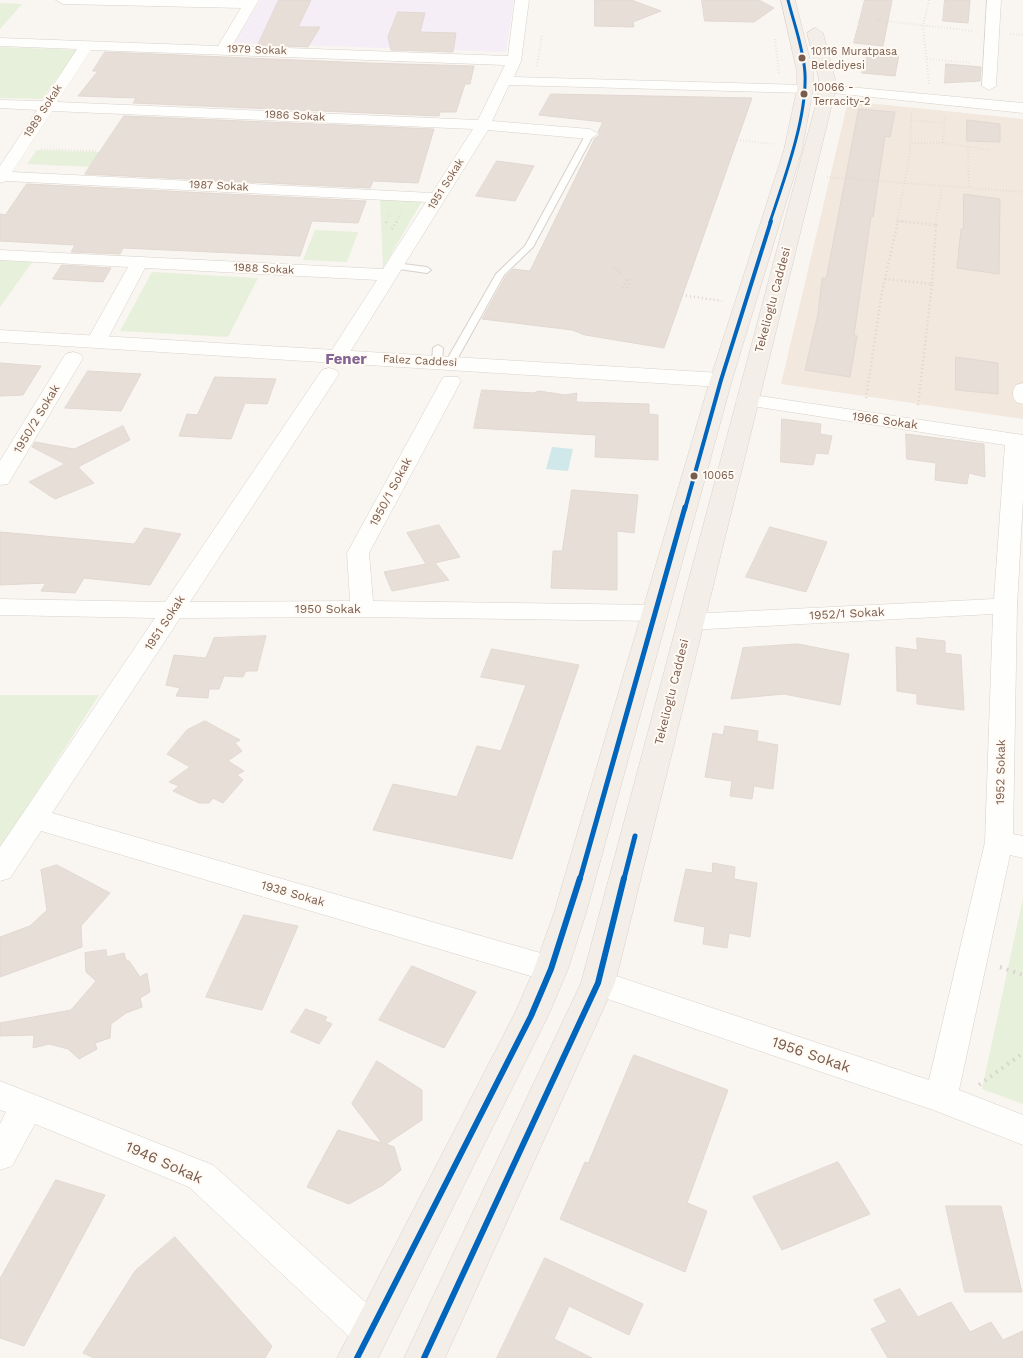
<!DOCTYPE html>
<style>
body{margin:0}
canvas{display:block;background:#f9f5f0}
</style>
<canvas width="1023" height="1358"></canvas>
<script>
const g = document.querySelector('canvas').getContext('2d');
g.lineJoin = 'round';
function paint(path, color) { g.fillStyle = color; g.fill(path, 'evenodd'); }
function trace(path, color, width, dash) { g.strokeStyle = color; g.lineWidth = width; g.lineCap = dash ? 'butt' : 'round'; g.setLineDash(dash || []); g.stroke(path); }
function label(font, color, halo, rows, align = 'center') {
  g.font = font + ' "Work Sans",sans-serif'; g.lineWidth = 4; g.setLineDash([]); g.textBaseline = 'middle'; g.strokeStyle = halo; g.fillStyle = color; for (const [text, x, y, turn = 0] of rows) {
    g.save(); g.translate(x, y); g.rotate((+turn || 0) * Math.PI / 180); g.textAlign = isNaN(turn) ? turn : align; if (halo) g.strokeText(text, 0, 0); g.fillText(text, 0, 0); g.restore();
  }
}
paint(new Path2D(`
 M848,101L1023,119V419L781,384Z`), '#f2e8de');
paint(new Path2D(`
 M261,0H514L506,52L234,43Z`), '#f6eef6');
paint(new Path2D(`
 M0,3L22,4L0,29Z
 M0,47L77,50L42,99L0,98Z
 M37,150L102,152L92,167L27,164Z
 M380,199L422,201L383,268Z
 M315,230L358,232L347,262L303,260Z
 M0,254L36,257L0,307Z
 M152,272L258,278L228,337L120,331Z
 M0,695H99L0,849Z
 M1023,898V1104L982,1089Z`), '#e7f0db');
paint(new Path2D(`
 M552,447L573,449L568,471L546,469Z`), '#d0e8ea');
const building = new Path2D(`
 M279,0H311L298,27H320L308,47L258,45Z
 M595,0H631L661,11L633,22L634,27L595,26Z
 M702,0H759L774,8L754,22L705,21Z
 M865,0H892L883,46L854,43Z
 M945,0H970L968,23L943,21Z
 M398,12L425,13L420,32L456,33L453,52L391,50L388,37Z
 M105,52L368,63L474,66L470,84H465L456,112H440L439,116L133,103L136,98L78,96L98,71H93Z
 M868,52L899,55L895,76L862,73Z
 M946,64L981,67L980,81L945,83Z
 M551,94L752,98L664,348L585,335L572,330L482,319L506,276L513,269L530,271L595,138L600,135L598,132L603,122L539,115Z
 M859,109L895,112L890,137L885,136L873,217L871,216L854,335L857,336L850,377L805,370L818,314L822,278H826Z
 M124,116L434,129L418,183L373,181L370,188L85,174Z
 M967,120L1000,124V142L967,141Z
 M497,161L534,166L515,201L476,196Z
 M27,184L366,201L358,223L312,221L300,256L123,248L120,254L71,252L75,245L0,241V214L5,215Z
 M964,194L1000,199L999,274L957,268L961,229H963Z
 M62,265L111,268L103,282L53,279Z
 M956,357L998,363V394L956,390Z
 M0,363L41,366L23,395L0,396Z
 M88,371L141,374L121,411L65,408Z
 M215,377L276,379L267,404L245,403L231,439L179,436L187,414L197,415Z
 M482,390L533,393L539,391L565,395L577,393L576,402L649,404V414L658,415V460L595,457L596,435L474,428Z
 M782,419L821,424L820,434L832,436L828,454L816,453L813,465L781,462Z
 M123,426L130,440L78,467L94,483L55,499L29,482L65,464L32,447L35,442L74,449Z
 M906,434L984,444L985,477L969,473L967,484L935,480L936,463L907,459Z
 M572,490L638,495L634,533L617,531V590L551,588L553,551H562Z
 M439,525L460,557L435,563L449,580L392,591L384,572L426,564L407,533Z
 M770,527L827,542L806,592L746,577Z
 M145,528L181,534L150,585L84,578L75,593L41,591L46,583L0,585V532L134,544Z
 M266,636L257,671H246L243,677L224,676L219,689H209L208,698L176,696L180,688L166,685L174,655L206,658L214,638Z
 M917,638L945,641V653L961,655L964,710L917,704V694L897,691L896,647L917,650Z
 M798,644L849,654L840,705L784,694L731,699L743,648Z
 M492,649L579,665L512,859L373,830L393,784L457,797L477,746L501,751L526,685L481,677Z
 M205,721L240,740L235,743L242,751L228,761L244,771L237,775L243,780L223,803L213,798L209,803H199L173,791L179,786L169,782L190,767L167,754L187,730Z
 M725,726L758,731L757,741L778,745L773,789L754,786L752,799L730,796L732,781L705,777L713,733L723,735Z
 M713,863L735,867L734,879L757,883L750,937L729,933L727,948L703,944L705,927L674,921L686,869L712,873Z
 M57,865L110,893L81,926L82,947L0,977V937L30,926L47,910L41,870Z
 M244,915L298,926L262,1010L206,997Z
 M106,950L107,957L124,953L126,960L129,961L140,977L147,973L150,992L140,998L142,1007L126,1013L111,1024L110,1038L95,1043L97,1049L79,1059L68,1049L49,1044L33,1048L34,1035L0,1036V1023L71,1010L96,981L86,972L85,953Z
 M412,966L476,992L444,1048L379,1020Z
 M306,1009L327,1017L325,1021L332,1024L319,1044L291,1032Z
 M634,1055L728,1090L687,1203L707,1211L685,1272L560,1219L585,1162L588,1163Z
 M377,1061L422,1090V1120L386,1144L394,1147L401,1170L383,1185L349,1204L307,1187L338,1130L382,1143L352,1104Z
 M838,1162L870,1214L782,1250L753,1197Z
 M56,1180L105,1195L24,1346L0,1338V1279Z
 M946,1206H1001L1022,1292H965Z
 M175,1237L272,1346L265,1358H94L83,1353L135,1271Z
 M545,1258L643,1304L629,1335L569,1306L554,1339L592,1358H497Z
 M900,1289L918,1317L951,1302L970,1332L991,1322L1003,1340L1023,1331V1358H888L871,1329L887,1322L874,1300Z`);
paint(building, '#e6ded7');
trace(building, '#e2d8d2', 1);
const lane = new Path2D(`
 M587,132L594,134L533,247L504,275L455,363L450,366L447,365L445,363L496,274L525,246Z
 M395,263L427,267L431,270L427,273L392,268L391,266Z
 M438,345L443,348L442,362L437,365L432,362L433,348Z`);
const street = new Path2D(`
 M56,0H259L232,46L508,56L515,0H529L521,61L514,77L805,85L812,89L805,93L509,85L492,121L590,129L598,134L590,139L488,130L345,360H331L328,356L377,280L145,268L106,342L103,346H89L86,342L128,267L0,260V250L383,269L426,202L6,181L0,183V166L37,110L0,108V100L43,101L77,49L0,46V38L218,46L241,8L63,4ZM91,50L505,65L478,120L57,102ZM52,111L473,129L432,193L12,172Z
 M987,0H1001L996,86L989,90L982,86Z
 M838,86L1023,103V113L833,93L831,90L833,87Z
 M73,352L80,354L83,358L11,479L8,484L0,485V461L63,358L66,354Z
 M329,368L336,370L339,374L190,602L350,601L347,553L441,381L444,377H458L461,381L369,553L373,601L656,605L664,607L668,613L664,619L656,621L362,617L180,618L52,813L551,956L562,960L566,969L562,978L551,982L41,831L10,878L0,881V847L155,618L0,615V599L165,602L322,370Z
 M1023,383V404L1016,402C1012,396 1012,391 1016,385Z
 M746,394L1023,435V499L1017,606L1013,834L1023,836V858L1010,855L959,1090L1023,1115V1145L936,1111L587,992L583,983L587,974L598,970L929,1080L985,842L993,614L689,630L681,628L677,622L681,616L689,614L994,599L1005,445L739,404L736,400L739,396Z
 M0,1081L213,1165L383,1318L388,1331L383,1344L370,1349L357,1344L189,1187L35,1124L12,1166L0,1170V1124L6,1112L0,1110Z`);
const secondary = new Path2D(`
 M0,330L721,373L729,375L732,380L729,385L721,387L0,342Z`);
const primary = new Path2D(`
 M781,0H795L813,72V89L802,150L732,380L586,913L568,969L548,1016L378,1358H337L516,1011L534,969L554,913L710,380L784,150L797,89V72Z
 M815,28L823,33L835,79L834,96L615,983L445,1358H404L581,983L818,96L819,79L807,33Z`);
trace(lane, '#d7d1cb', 2);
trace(street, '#d7d1cb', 1);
trace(secondary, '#d9d2cb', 1);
trace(primary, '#dad1cc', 1);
trace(new Path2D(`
 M929,0L923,26L929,84
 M876,20L974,31
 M1010,34L1023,35
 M775,39L779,73
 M927,59L971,63
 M537,66L542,35
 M911,120L944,123
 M737,140L773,144
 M912,143H943L991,150
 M943,143L945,117
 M968,147L969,189
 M41,149L97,151
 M827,177L1023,192
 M897,221L908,222
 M386,222L390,212
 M396,222L401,213
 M897,222L910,154L911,112
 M936,222L942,187`), '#dcd5d0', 2, [0.5, 2.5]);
trace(new Path2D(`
 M386,223L387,221
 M936,225L937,221
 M392,229L397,221
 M614,267L622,274
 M885,279L932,284L936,225L897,221
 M623,288L627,279
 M627,288L630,279
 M682,295L722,301
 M866,398L882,292L898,221
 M918,405L932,284`), '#dcd5d0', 2.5, [1, 3]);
trace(new Path2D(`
 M1000,967L1023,975
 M979,1085L1023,1053`), '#dcd5d0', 4, [2, 5]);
paint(lane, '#fefefd');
paint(street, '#fefefd');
paint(secondary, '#fefefd');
paint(primary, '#f3eee8');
trace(new Path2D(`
 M770,222C784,180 807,118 805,74C804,50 794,24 788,0`), '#0065bd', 3);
trace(new Path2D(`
 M685,509L721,380L771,221`), '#0065bd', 4);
trace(new Path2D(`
 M580,879L685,507
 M624,879L635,836`), '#0065bd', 5);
trace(new Path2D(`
 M357,1358L531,1016L551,969L580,878
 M424,1358L598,983L624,878`), '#0065bd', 6);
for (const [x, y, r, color] of [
 [802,58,4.5,"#7a5c4d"],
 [804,94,4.5,"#7a5c4d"],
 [694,476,4.5,"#7a5c4d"]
]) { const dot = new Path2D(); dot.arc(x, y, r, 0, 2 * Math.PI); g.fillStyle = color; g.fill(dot); trace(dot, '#fffaf3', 2); }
label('11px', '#7a5c4d', '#fffaf3', [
 ["1979 Sokak",257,50,2],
 ["1989 Sokak",43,111,-57],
 ["1986 Sokak",295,116,3],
 ["1951 Sokak",446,184,-58],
 ["1987 Sokak",219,186,3],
 ["1988 Sokak",264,269,3],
 ["Falez Caddesi",420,361,3]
]);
label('11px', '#7a5c4d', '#fffaf3', [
 ["10116 Muratpasa",811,52],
 ["Belediyesi",811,66],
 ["10066 -",813,88],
 ["Terracity-2",813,102],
 ["10065",703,476]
], 'left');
label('12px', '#7a5c4d', '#fffaf3', [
 ["Tekelioglu Caddesi",773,300,-75],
 ["1950/2 Sokak",37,419,-59],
 ["1966 Sokak",885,421,8],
 ["1950/1 Sokak",391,492,-62],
 ["1950 Sokak",328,609],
 ["1952/1 Sokak",847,614,-3],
 ["1951 Sokak",165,623,-57],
 ["Tekelioglu Caddesi",672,692,-76],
 ["1952 Sokak",1001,772,-89],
 ["1938 Sokak",293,894,16]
]);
label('bold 15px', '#846695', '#fffaf3', [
 ["Fener",346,360]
]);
label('15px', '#7a5c4d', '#fffaf3', [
 ["1956 Sokak",811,1055,19],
 ["1946 Sokak",164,1163,24]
]);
</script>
